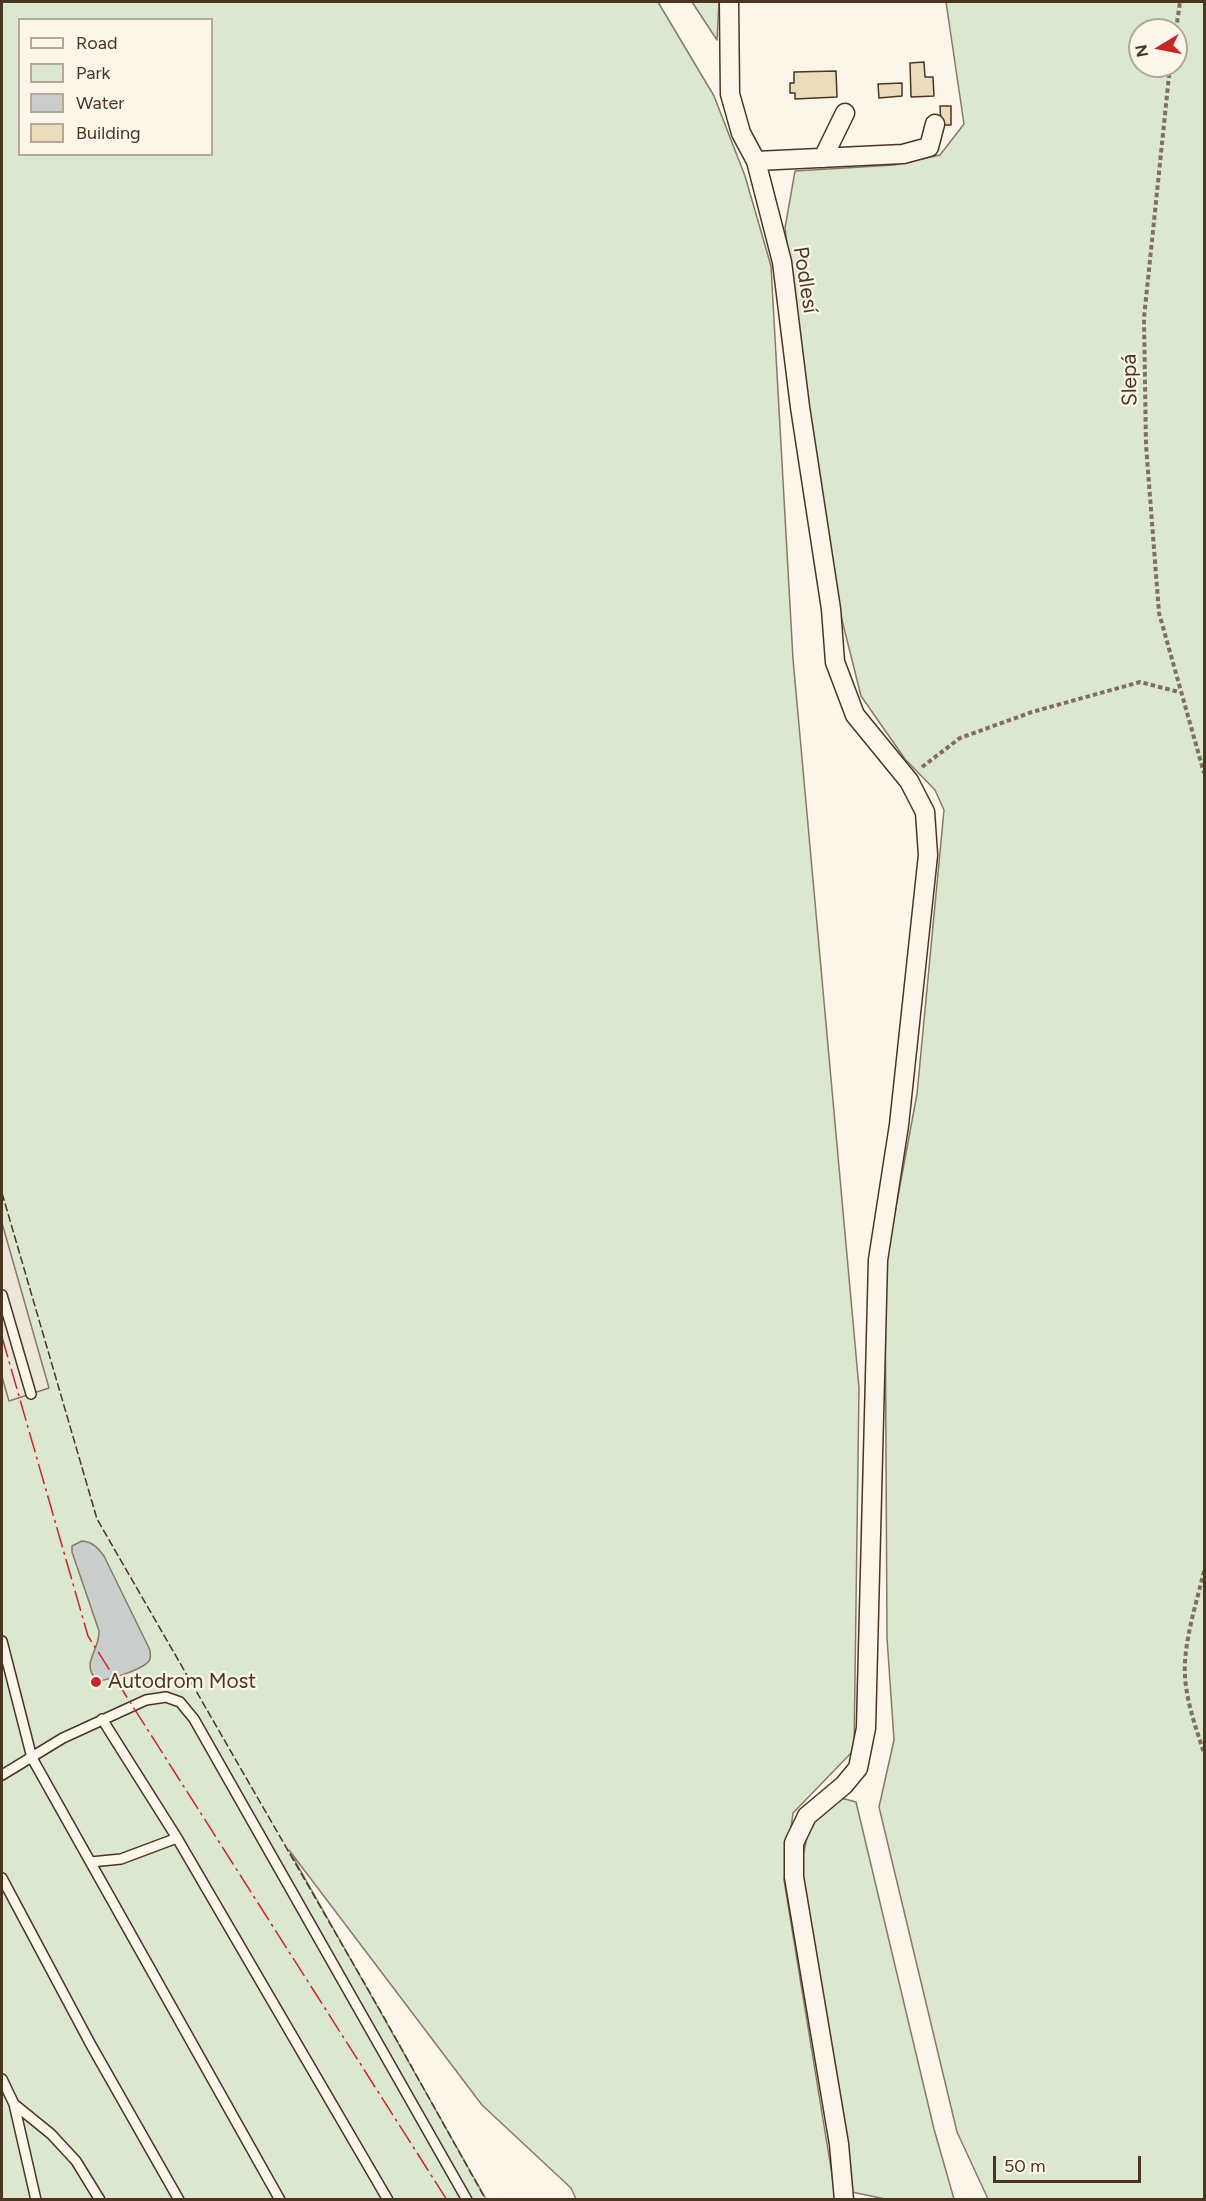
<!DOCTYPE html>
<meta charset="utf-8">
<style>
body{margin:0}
#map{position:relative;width:1206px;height:2201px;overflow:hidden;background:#fbf6e9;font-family:Figtree,sans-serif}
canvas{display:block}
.frame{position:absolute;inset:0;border:3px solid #4a3520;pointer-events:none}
.legend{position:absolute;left:18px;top:18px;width:195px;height:138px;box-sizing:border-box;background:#fbf6e9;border:2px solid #b4a999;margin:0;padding:8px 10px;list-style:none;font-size:18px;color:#4a3520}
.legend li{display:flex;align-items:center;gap:12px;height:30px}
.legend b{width:30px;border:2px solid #b4a999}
.north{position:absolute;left:1128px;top:18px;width:60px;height:60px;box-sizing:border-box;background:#fbf6e9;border:2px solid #b4a999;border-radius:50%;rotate:260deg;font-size:16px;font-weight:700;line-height:24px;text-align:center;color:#4a3520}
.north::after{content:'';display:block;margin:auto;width:21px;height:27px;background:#c62828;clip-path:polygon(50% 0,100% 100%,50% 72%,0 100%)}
.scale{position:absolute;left:993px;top:2156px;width:148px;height:27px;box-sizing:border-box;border:3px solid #4a3520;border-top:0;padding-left:8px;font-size:18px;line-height:21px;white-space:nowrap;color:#4a3520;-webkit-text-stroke:4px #fbf6e9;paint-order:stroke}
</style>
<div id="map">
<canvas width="1206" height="2201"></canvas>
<div class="frame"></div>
<ul class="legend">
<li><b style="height:8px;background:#fbf6e9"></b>Road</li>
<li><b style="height:16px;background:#dce7d0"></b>Park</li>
<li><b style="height:16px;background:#c9cecd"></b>Water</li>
<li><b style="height:16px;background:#ecdcbc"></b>Building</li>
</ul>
<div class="north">N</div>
<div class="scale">50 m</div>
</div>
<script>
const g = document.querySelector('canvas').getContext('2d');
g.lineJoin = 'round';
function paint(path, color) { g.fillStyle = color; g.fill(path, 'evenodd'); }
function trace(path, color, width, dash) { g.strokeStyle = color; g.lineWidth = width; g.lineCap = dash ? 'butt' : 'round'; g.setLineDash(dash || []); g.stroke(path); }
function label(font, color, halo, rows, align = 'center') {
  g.font = font + ' Figtree,sans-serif'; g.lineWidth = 4.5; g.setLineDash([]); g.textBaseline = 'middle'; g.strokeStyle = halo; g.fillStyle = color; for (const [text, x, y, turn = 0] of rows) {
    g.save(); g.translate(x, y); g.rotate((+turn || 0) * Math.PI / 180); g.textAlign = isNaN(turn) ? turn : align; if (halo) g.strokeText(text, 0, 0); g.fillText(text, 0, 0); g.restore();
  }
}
const green = new Path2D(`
 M2,2H658L714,96L745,176L771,266L793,659L859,1388L854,1750L793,1813L784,1880L836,2199H576L571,2188L482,2105L289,1850L486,2199H2ZM20,20H212V154H20Z
 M692,2H719L717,40Z
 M946,2H1204V2199H988L957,2132L879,1807L894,1740L887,1638L885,1266L917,1094L944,810L935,790L905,759L861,696L842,620L810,425L785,228L795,171L894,165L940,155L964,124ZM1140,30H1176V66H1140Z
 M841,1798L856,1802L934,2129L954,2199H885L852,2192L800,1870L810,1823Z`);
paint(green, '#dce7d0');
trace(green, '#887966', 1.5);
const parking = new Path2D(`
 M2,1223L49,1388L9,1401L2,1377Z`);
paint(parking, '#ede7d9');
trace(parking, '#887966', 1.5);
const water = new Path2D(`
 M82,1541C93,1542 98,1548 104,1556L150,1650C150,1653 151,1656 150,1659C147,1669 107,1680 98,1681C79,1664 100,1651 99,1631L72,1552V1546Z`);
paint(water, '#c9cecd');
trace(water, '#887966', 1.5);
const building = new Path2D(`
 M924,62L925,77H933L934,96L911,97L910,63Z
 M836,71L837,97L795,99V93H790V83H794V72Z
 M902,83V96L879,98L878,84Z
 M940,106H951V125H941Z`);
paint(building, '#ecdcbc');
trace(building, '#4a3520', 1.5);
const service = new Path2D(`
 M2,1295L31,1394
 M2,1641L32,1758L280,2200
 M102,1719L177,1838L388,2200
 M2,1775L63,1738L146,1700L166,1697L180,1702L194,1719L467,2200
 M91,1862L121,1859L177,1838
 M2,1878L91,2045L179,2200
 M2,2079L14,2104L36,2200
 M14,2104L51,2134L76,2161L100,2200`);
const minor = new Path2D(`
 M729,2L730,94L741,133L756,161L782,262L800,407L831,609L835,662L855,715L909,781L925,812L928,855L899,1125L878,1260L866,1728L858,1768L844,1785L807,1816L794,1843V1877L839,2144L844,2200
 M823,158L845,113
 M756,161L903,154L929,147L935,124`);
trace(service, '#4a3520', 12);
trace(minor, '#4a3520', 21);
trace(new Path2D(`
 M1176,30L1180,2
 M1170,66L1144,318L1146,445L1159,613L1204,773
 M922,767L960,738L1032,712L1140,682L1179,692
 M1204,1571C1197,1601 1187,1631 1185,1662C1183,1693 1195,1725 1204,1753`), '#7f6f5c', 4, [4.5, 3]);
trace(service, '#fbf6e9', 9);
trace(minor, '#fbf6e9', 18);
trace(new Path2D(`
 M2,1193L97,1519L381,2012L486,2200`), '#4a3520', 1.5, [8, 3]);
trace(new Path2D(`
 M2,1337L88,1636L447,2200`), '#c62828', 1.5, [21, 4.5, 3, 4.5]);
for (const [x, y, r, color] of [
 [96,1682,6,"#c62828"]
]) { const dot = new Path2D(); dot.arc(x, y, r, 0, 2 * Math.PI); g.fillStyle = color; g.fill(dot); trace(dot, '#fbf6e9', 2); }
label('21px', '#4a3520', '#fbf6e9', [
 ["Podlesí",805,280,81],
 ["Slepá",1130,380,-91]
]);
label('21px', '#4a3520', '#fbf6e9', [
 ["Autodrom Most",108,1682]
], 'left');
</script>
